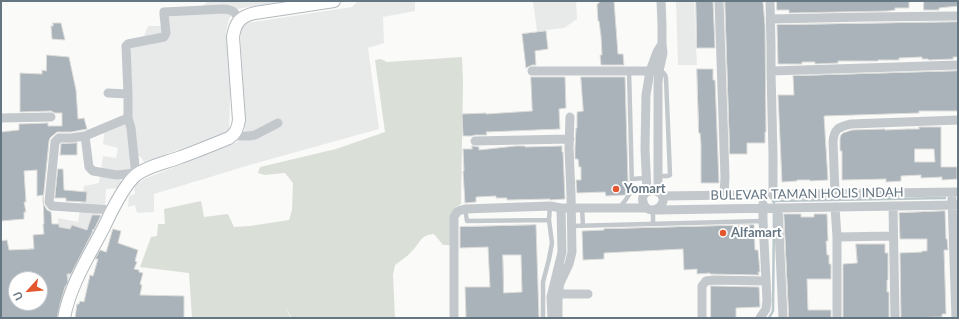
<!DOCTYPE html>
<style>
body{margin:0}
#map{position:relative;width:959px;height:319px;overflow:hidden;background:#fafaf8;font-family:Lato,sans-serif}
canvas{display:block}
.frame{position:absolute;inset:0;border:2px solid #657683;pointer-events:none}
.north{position:absolute;left:8px;top:271px;width:40px;height:40px;box-sizing:border-box;background:#fff;border:1px solid #c1c8cd;border-radius:50%;rotate:243deg;font-size:11px;font-weight:700;line-height:16px;text-align:center;color:#657683}
.north::after{content:'';display:block;margin:auto;width:14px;height:18px;background:#e4572e;clip-path:polygon(50% 0,100% 100%,50% 72%,0 100%)}
</style>
<div id="map">
<canvas width="959" height="319"></canvas>
<div class="frame"></div>
<div class="north">U</div>
</div>
<script>
const g = document.querySelector('canvas').getContext('2d');
g.lineJoin = 'round';
function paint(path, color) { g.fillStyle = color; g.fill(path, 'evenodd'); }
function trace(path, color, width, dash) { g.strokeStyle = color; g.lineWidth = width; g.lineCap = dash ? 'butt' : 'round'; g.setLineDash(dash || []); g.stroke(path); }
function label(font, color, halo, rows, align = 'center') {
  g.font = font + ' Lato,sans-serif'; g.lineWidth = 4; g.setLineDash([]); g.textBaseline = 'middle'; g.strokeStyle = halo; g.fillStyle = color; for (const [text, x, y, turn = 0] of rows) {
    g.save(); g.translate(x, y); g.rotate((+turn || 0) * Math.PI / 180); g.textAlign = isNaN(turn) ? turn : align; if (halo) g.strokeText(text, 0, 0); g.fillText(text, 0, 0); g.restore();
  }
}
paint(new Path2D(`
 M208,1H287L237,9L229,19L226,32L230,62V99L229,132L144,162L140,156L135,157L132,170L121,173V188L106,189L105,207L99,209L90,247L77,265L57,308L29,318L40,303V279H34L29,248L60,247L58,218L78,222L84,186L99,183L103,156L116,158L118,148L103,144L105,125L126,115L132,78L126,40L144,36L148,26H165L164,15L199,10Z
 M358,1H415V11L383,17L384,43L368,48L379,129L253,164L154,194V212L137,213L135,205L128,207L129,196L135,194L134,186L144,179L245,139L240,24L352,7Z
 M533,1H576L577,19L564,28L537,31Z
 M676,1H694L697,65H678Z`), '#e8e9e9');
paint(new Path2D(`
 M462,57L463,83L461,204L455,208L451,245H443L434,234C419,235 421,243 412,251C407,257 400,261 395,265L393,275L395,318H292L285,307L291,318H192L189,273L140,267L151,237L157,236L158,224H165L164,209L201,201L204,217L228,214L234,227L250,226L289,220L292,210L293,183L285,173L265,175L258,173L260,167L336,149L385,132L375,60L381,59L387,62Z`), '#dadfd7');
trace(new Path2D(`
 M774,203L773,201L945,198
 M769,318L773,311L774,213`), '#bbc7cb', 2.5);
const building = new Path2D(`
 M599,1H614L618,54H623L624,65H601L600,55H602L601,36L599,21H598L597,4L599,3Z
 M696,1H713L715,48H697Z
 M725,1H763V2L765,25L766,132H765V143H747V154H730Z
 M777,1H909V8H895V10L888,11L789,13V10H777Z
 M924,1H958V6L939,8V10H924Z
 M958,22V57H953V59L929,60L928,59H922V57L899,58V60H878V61H838V63L815,64V62H802V64H778L777,25Z
 M53,23H61L65,40L52,39L51,26H53Z
 M546,31L548,49L535,51L536,65H532L526,68L522,34Z
 M47,55L69,57L76,90L78,119L84,118L87,129L71,132H57L50,138L49,141L43,201L44,205L47,210L51,212L52,224H59V227L70,229L72,225L87,230L92,215H101L94,230L93,229L92,233L71,274H67L68,282L65,287L60,304L57,318H1V241L7,240L9,250L34,249L33,235L44,234L43,224H44L43,195L37,196V170L24,171L26,202H24L26,212H24V219L1,221V132L19,130V124L48,123V126H62V113H55L51,111L20,112V73L42,74V70L46,71ZM38,278L40,279V303H16V279Z
 M697,69H713V80H715L719,183H701V144L700,133H699Z
 M958,71V111H919V113L824,116L828,180L810,181V180H797V181L782,182L778,95H794L793,76Z
 M531,77H565L566,108L559,109L560,129L486,132L487,135H475L471,136H463L462,114L486,113V114L532,111Z
 M581,77H625L628,181L626,193L625,195L606,196L605,192L577,193L576,180H581V167H579L578,159H575V148L576,128H577V112L583,111Z
 M919,127H941V167H957V179L942,180V177L921,178V175L901,176V181L886,182V179L842,180V151H840V138L841,135L843,133L852,130L885,129V130L907,129H919ZM915,149H934L935,162H915Z
 M77,143V155H60L61,144Z
 M472,146L479,147V150L516,146H525V147L562,146V152H563L565,199L550,200V199L507,200V198H496V196L476,197V202L465,203L463,171H464L463,149H472Z
 M58,169H63L64,190L87,192L86,202L66,201V198H55Z
 M945,211L946,239H947L948,250H944L946,314H942V317L901,318L900,253L922,252V251H927V239H900L899,213Z
 M784,214H801V217H814V214H827L828,241H826L827,255H829V264H831V279H807L808,310H831V318H789Z
 M536,225L539,318H466L465,287H490L488,247L460,248V227ZM503,255H521L522,292L504,293Z
 M754,225L755,250H758L760,272H758L759,275L710,274V273L697,274V269L684,270L683,249L604,253V259L583,260L582,231L604,230V229Z
 M113,229L121,231L118,243L138,250L135,261L137,262L134,269L139,270V272L143,273L140,284L142,285L140,295L184,296V318H75L77,304H79L80,301L84,302L90,275L93,276L98,259H95L100,250L106,252Z
 M856,244H885V253H888V280H887V292H889V318H843V264L857,263Z
 M711,286L759,287L760,307L736,308V318H711Z`);
paint(building, '#aab3b9');
trace(building, '#dcdcda', 1);
const secondary = new Path2D(`
 M64,318C70,285 89,256 104,227C111,212 124,185 136,175C148,166 164,163 178,158C195,152 212,145 229,138C236,134 238,128 239,120L233,37C235,22 241,16 255,13L334,1`);
trace(secondary, '#b3babf', 14);
trace(new Path2D(`
 M658,176H667L670,175L666,78C665,73 663,72 659,71
 M632,179L646,178
 M582,208L583,226
 M619,208C624,202 631,195 632,187L629,70
 M465,209L467,221L549,220
 M653,211V224
 M571,226L763,221
 M543,318V282L549,259L552,243L549,220L550,206`), '#c3c8cc', 4.5);
trace(new Path2D(`
 M719,1L725,177L724,195
 M770,1L771,46V71L773,155V195
 M770,19L868,17L958,16
 M532,71H655
 M771,71L958,65
 M108,93L128,94V118
 M128,94L126,46L128,44L164,37L166,33L164,14V12L224,9C234,10 235,12 239,20
 M1,118L51,117
 M85,136L71,138H59L55,142L49,202L52,206L112,210
 M233,136H249L255,135L278,123
 M475,141L570,139
 M135,173L117,175L93,171L89,167L85,136L128,118L131,128L136,176
 M647,191L645,149L646,95L650,71L657,52L662,44
 M658,192V84L659,71L663,53L662,44V25L661,1
 M835,193L833,142C834,129 838,127 851,124L958,120
 M662,196L958,192
 M952,199L956,318
 M893,206L895,318
 M835,207L837,237V318
 M778,208L783,318
 M657,210L958,205
 M837,237L893,236
 M558,294H588
 M454,318V217L457,212L461,210L465,209L550,206L561,208H646C651,211 658,211 662,204C671,185 631,186 646,208
 M552,318L551,297L562,252L561,208
 M558,318V294L560,283L569,264L572,252L571,194L569,148L570,117
 M702,318V286L706,281L714,280L766,281
 M760,318L766,309L767,300L763,221V204`), '#c3c8cc', 9);
trace(secondary, '#fff', 12);
for (const [x, y, r, color] of [
 [616,189,4,"#e4572e"],
 [723,233,4,"#e4572e"]
]) { const dot = new Path2D(); dot.arc(x, y, r, 0, 2 * Math.PI); g.fillStyle = color; g.fill(dot); trace(dot, '#fff', 1.5); }
label('bold 13px', '#657683', '#fff', [
 ["Yomart",624,189],
 ["Alfamart",731,233]
], 'left');
label('13px', '#657683', '#fff', [
 ["BULEVAR TAMAN HOLIS INDAH",807,194,-1]
]);
</script>
